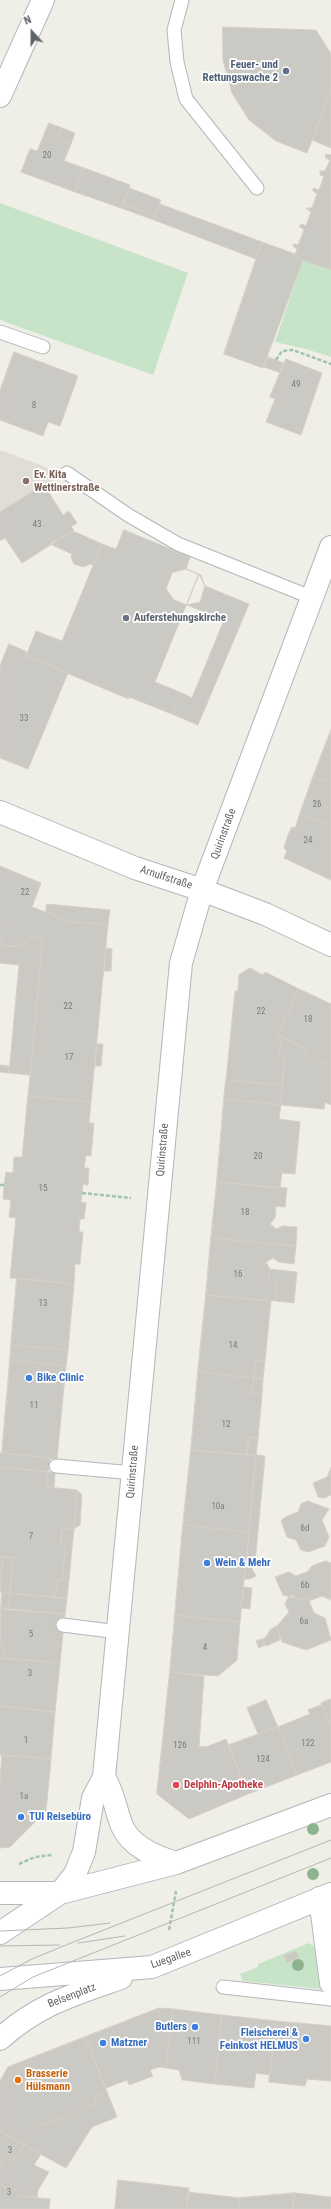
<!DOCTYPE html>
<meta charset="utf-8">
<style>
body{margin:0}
#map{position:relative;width:331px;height:2209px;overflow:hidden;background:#efeee7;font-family:"Roboto Condensed",sans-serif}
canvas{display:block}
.north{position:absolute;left:12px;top:12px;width:40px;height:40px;-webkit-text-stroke:3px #fff;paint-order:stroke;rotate:339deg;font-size:11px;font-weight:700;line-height:16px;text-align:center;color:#5f6266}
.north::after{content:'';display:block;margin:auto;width:14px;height:18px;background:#5f6266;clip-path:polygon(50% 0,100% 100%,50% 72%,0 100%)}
</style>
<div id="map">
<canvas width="331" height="2209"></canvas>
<div class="north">N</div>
</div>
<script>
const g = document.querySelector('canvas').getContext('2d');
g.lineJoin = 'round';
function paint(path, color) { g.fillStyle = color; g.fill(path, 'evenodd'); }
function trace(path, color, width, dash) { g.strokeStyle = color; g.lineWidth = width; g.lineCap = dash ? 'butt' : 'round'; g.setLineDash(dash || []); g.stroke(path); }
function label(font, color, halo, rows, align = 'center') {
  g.font = font + ' "Roboto Condensed",sans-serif'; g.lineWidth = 3.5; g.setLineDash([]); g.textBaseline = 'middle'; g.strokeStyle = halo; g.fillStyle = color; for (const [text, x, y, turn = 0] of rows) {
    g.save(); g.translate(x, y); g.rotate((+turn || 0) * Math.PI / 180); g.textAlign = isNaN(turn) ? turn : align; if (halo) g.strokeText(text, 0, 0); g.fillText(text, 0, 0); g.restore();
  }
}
paint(new Path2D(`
 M0,450L59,472L56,478L0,512Z`), '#dfddd6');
paint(new Path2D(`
 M0,203L188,273L153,375L0,320Z
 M303,260L331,270V357L306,349L275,342Z
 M309,1943L314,1946L321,1989L243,1981L240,1974L258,1967V1964Z`), '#c7e4c9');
const building = new Path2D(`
 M223,27L316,30L331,54V91L307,153L276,141L249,120L232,93L223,60Z
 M331,91V148L312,140Z
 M49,123L62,128L58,139L71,144L64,161L84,168L75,192L21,172L30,149L37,151Z
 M62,128L75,133L71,144L58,139Z
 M326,154L331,155V270L294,257L297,249L293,246L294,244L298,245L304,230L299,226L302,224L306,226L311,212L306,208H312L317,194L312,190L314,188L319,190L324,176L320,175V171H325L330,160L326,158Z
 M84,168L130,185L121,208L75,192Z
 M129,188L161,200L155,216L123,204Z
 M123,204L155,216L154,220L121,208Z
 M160,204L262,242L256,259L154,220Z
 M262,242L295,254L294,257L303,260L263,368L224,354Z
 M14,352L78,376L60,426L48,422L43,436L0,420V391Z
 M268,357L284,363L281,373L264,367Z
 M286,359L322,373L301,435L266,422L275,399L270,397Z
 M44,485L63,515L69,511L77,523L71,527L74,530L22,563L5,538L0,541V512Z
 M124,530L190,557L186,569L199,574L155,682L182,693L172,714L129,697V699L26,656L36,631L62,641L102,544L116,549Z
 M73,531L102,544L93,565L90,564L83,567L74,564L71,557L72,554L50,544Z
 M186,569L201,575L205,586L200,602L187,605L174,600L166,589L172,573Z
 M199,574L205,586L249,604L198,725L172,714L182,693L192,698L224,620L187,605Z
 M9,644L27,652L26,656L68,673L28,769L0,758V666Z
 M331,730V748L325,746Z
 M325,746L331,748V783L313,777Z
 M313,777L331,783V826L300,814Z
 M300,814L331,826V880L284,858L287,851L284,848L288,835L292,827L295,828Z
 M0,866L41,883L32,907L72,922L108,924L91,1102L28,1096L43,938L30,937L24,943L16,946H6L0,942Z
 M47,904L110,910L108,924L72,922L46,912Z
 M30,937L43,938L30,1075L9,1073L19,965L0,963V942L6,946H16L24,943Z
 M106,948L112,949L111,971H104Z
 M250,968L263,975L265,972L299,989L278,1035L283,1038L281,1043L279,1058L284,1059L282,1085L226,1080L235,991H238L239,975Z
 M299,989L331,1004V1067L304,1053L306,1049L278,1035Z
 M283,1038L306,1049L304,1053L331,1067V1105L325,1102L324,1109L281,1105L284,1059L279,1058L281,1043Z
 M97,1044H103L101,1066H95Z
 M0,1065L9,1066V1073L0,1072Z
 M226,1080L282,1085L281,1105L224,1099Z
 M28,1096L91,1102L89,1123H94L91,1156L86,1155L84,1168H89L88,1185L83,1184L81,1202L86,1203L84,1219H80L79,1232H83L80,1264H75L74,1284L10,1278L16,1218L9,1217L11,1200L3,1199L4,1185L6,1172L13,1173L14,1157H22Z
 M224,1099L281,1105L279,1119L300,1122L295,1174L282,1173L280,1188L217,1182Z
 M217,1182L287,1188L285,1207L276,1206L275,1218L270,1224L276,1229L283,1226L297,1227L296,1246L211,1238Z
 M211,1238L296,1246L294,1264L279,1262L273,1258L266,1262L270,1269L269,1281L277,1282L276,1301L206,1295Z
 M270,1269L297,1272L294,1303L276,1301L277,1282L269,1281Z
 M17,1278L74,1284L68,1350L11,1345Z
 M206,1295L271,1301L265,1361H256L254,1378L198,1372Z
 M11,1345L68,1350L66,1366L10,1360Z
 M10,1360L66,1366L57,1459L2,1453Z
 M256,1361H265L263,1379L254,1378Z
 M198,1372L254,1378L252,1394L262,1395L258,1438L249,1437L247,1455L191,1450Z
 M254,1378L263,1379L262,1395L252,1394Z
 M249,1437L258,1438L256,1455H247Z
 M191,1450L256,1455L249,1532L183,1525Z
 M0,1453L50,1458L48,1472L0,1467Z
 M256,1455L265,1456L255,1563L251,1567H246Z
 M0,1467L48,1472L47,1487L77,1490L74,1529L62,1528L61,1544H66L62,1581L57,1580L55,1597L10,1593L13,1557L0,1556Z
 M331,1468V1495L324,1498L318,1497L313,1483L327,1477Z
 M48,1472H55L54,1488L47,1487Z
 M77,1490L82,1495L80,1525L74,1529Z
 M308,1501L329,1509L322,1520L329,1537L325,1546L308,1552L301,1550L296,1540L287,1537L281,1521L285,1517L298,1512L301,1504Z
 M183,1525L249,1532L240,1622L175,1615Z
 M62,1528L74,1529L67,1599L55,1597L57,1580L62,1581L66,1544H61Z
 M0,1556L3,1557L0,1586Z
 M3,1557H13L10,1593L0,1592Z
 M326,1561L331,1563V1600L322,1596L309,1601L308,1598L303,1600L283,1595L275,1577L289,1572L296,1576L307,1572L312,1566Z
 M246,1567H251L256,1576L250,1579H244Z
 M244,1587L252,1588L250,1609L241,1608Z
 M2,1592L10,1593L9,1610L1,1608Z
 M10,1593L67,1599L65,1614L9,1610Z
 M290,1595L303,1600L308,1598L314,1613L325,1618L331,1640L306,1650L282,1642L277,1626L289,1612L285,1604Z
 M1,1608L65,1614L60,1663L4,1658L5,1646L0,1645Z
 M175,1615L240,1622L237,1660L218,1676L170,1672Z
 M277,1626L280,1640L266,1646L263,1639L266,1637L270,1630Z
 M263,1639L265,1645L259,1648L256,1641Z
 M0,1645L5,1646L4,1658H0Z
 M0,1658L60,1663L55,1712L0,1706Z
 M170,1672L204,1676L199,1746L206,1747L226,1739L248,1794L189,1819L157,1794Z
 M331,1699V1727L321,1703Z
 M266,1700L278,1727L258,1734L247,1708Z
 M322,1705L331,1727V1762L297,1775L278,1727L310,1714L308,1710Z
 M0,1706L55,1712L51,1759L0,1755Z
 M278,1727L297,1775L248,1794L229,1745Z
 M2,1755L51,1759L46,1811L10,1847L0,1848V1783Z
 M296,1951L299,1957L287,1963L284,1956Z
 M159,2008L173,2009L166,2068L159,2067L150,2070L153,2076L129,2085L127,2080L106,2088L85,2037Z
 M173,2009L222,2015L215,2084L182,2080L179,2070L166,2068Z
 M222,2015L276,2021L270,2075L256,2073L254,2088L215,2084Z
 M276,2021L331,2026V2081L307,2079L305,2086L269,2082Z
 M85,2037L107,2092L94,2097L96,2104L73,2113L71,2116L61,2120L60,2117L35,2128L24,2145L0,2131V2081L8,2067Z
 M107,2092L117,2117L92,2127L66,2168L24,2145L35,2128L60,2117L61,2120L71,2116L73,2113L96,2104L94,2097Z
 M0,2131L24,2145L17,2157L10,2160L6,2158L3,2161L0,2160Z
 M24,2145L41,2154L34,2165L49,2172L38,2190L37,2197L18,2196V2190L7,2189L0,2183V2160L3,2161L6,2158L10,2160L17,2157Z
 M118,2180L189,2188L187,2209H115Z
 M0,2183L7,2189L18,2190V2196L50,2199L49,2209H0Z
 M188,2192L240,2198L239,2209H187Z
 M295,2193L331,2197V2209H293Z
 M295,2193L293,2209H239L240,2198Z`);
paint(building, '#cbc9c4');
trace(building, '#d4d0c6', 1);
const lane = new Path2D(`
 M182,0L174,30L177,62L186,99L257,188
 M0,332L43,347
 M67,473L128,515L178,544L313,598
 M56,1466L133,1473
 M63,1625L118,1632
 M223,1987L331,1999`);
const street = new Path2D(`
 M0,96L43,0
 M104,1777C114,1793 115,1809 122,1826C131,1847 156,1857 176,1863
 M60,1893L75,1874L84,1852L93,1798L104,1777L181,963L202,890L331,547
 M320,1898L331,1983`);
const secondary = new Path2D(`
 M0,812L135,868L202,890L265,914L331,945
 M0,1893H60L176,1863L331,1805
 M0,1933L60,1893
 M0,1979L152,1967L331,1894
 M0,2039C37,2005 75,1994 121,1978`);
trace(lane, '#b4b7ba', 15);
trace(street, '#b4b7ba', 24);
trace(secondary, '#b4b6ba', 24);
trace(new Path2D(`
 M276,360L282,351L293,350L331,364
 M0,1185H4
 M82,1193L131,1198
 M19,1864L35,1857L52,1855
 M169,1930L176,1891`), '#a0c5ad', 2.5, [4, 2]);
trace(lane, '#fff', 13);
trace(street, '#fff', 22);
trace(secondary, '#fff', 22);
trace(new Path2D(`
 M0,1931L68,1928L110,1923
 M78,1943L125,1936
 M0,1946L60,1945
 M0,1976L32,1959L66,1945L331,1840
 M0,1997L33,1977L331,1858`), '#b5b6b6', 1);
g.fillStyle = '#8eb48f';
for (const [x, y] of [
 [313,1829],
 [313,1874],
 [298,1965]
]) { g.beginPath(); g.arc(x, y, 6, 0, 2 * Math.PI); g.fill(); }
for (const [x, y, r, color] of [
 [286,71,4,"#5c6f8a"],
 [26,481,4,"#8d6e63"],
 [126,618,4,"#6b7280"],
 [29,1378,4,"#3f7fe0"],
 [207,1563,4,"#3f7fe0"],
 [176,1785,4,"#e0444e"],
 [21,1817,4,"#3f7fe0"],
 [195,2027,4,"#3f7fe0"],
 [306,2039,4,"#3f7fe0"],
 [103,2043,4,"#3f7fe0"],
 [18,2080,4,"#e8710a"]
]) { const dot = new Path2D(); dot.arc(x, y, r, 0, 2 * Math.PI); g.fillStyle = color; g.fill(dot); trace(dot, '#fff', 1.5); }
label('9px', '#7a7c7e', null, [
 ["20",47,156],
 ["49",296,385],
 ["8",34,406],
 ["43",37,525],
 ["33",24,719],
 ["26",317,805],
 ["24",308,841],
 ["22",25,893],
 ["22",68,1007],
 ["22",261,1012],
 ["18",308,1020],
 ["17",69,1058],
 ["20",258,1157],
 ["15",43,1189],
 ["18",245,1213],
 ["16",238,1275],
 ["13",43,1304],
 ["14",233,1346],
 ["11",34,1406],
 ["12",226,1425],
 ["10a",218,1507],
 ["6d",305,1529],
 ["7",31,1537],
 ["6b",305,1586],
 ["6a",304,1622],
 ["5",31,1635],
 ["4",205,1648],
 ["3",30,1674],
 ["1",26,1741],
 ["122",308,1744],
 ["126",180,1746],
 ["124",263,1760],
 ["1a",24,1797],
 ["111",194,2042],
 ["3",10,2151],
 ["3",9,2193]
]);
label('bold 11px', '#4e5e75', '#fff', [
 ["Feuer- und",278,65],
 ["Rettungswache 2",278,78]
], 'right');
label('bold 11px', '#785e54', '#fff', [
 ["Ev. Kita",34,475],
 ["Wettinerstraße",34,488]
], 'left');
label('bold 11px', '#5b616d', '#fff', [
 ["Auferstehungskirche",134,618]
], 'left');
label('11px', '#5f6266', '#fff', [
 ["Quirinstraße",224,834,-70],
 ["Arnulfstraße",166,878,18],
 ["Quirinstraße",163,1150,-85],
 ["Quirinstraße",133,1472,-85],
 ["Luegallee",171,1959,-19],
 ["Belsenplatz",72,1996,-21]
]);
label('bold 11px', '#366cbe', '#fff', [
 ["Bike Clinic",37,1378],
 ["Wein & Mehr",215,1563],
 ["TUI Reisebüro",29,1817],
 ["Butlers",187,2027,"right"],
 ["Fleischerei &",298,2033,"right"],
 ["Feinkost HELMUS",298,2046,"right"],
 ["Matzner",111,2043]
], 'left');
label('bold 11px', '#be3a42', '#fff', [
 ["Delphin-Apotheke",184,1785]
], 'left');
label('bold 11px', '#c56008', '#fff', [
 ["Brasserie",26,2074],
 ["Hülsmann",26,2087]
], 'left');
</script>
